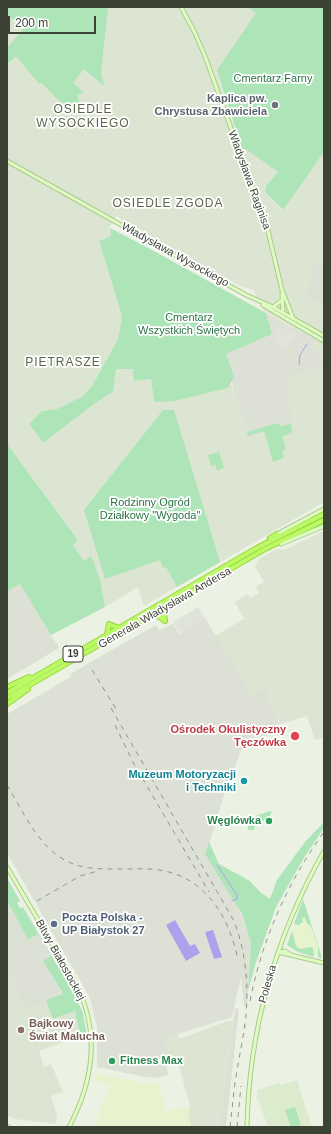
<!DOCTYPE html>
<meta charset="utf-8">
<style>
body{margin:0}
#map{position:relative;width:331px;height:1134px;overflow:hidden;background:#ebf1e3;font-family:Helvetica,sans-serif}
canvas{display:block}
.frame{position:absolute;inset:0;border:8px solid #3d4334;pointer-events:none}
.scale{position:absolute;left:8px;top:16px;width:88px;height:18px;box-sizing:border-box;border:2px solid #3d4334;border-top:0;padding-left:5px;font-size:12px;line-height:14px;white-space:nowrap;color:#3d4334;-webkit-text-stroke:3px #fff;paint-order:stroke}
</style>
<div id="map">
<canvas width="331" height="1134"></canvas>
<div class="frame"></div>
<div class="scale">200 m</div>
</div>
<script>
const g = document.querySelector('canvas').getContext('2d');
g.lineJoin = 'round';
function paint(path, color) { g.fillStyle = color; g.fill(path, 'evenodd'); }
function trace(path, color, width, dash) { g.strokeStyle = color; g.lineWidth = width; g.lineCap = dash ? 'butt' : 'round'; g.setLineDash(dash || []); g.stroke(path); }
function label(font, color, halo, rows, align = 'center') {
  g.font = font + ' Helvetica,sans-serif'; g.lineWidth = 3.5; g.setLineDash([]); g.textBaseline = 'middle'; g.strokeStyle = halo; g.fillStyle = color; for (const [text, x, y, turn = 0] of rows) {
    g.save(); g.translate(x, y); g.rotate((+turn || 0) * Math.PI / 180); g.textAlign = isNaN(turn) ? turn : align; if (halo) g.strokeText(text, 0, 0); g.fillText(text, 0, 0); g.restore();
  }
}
paint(new Path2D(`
 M7,7H248L257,13L217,70L230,115L245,151L247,150L278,172L266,186L265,192L268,196L282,210L324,152V357L311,347L317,340L264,311L253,290L240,286L116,216L109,228L111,236L99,241L122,316L118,339L92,386L83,396L57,409L43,411L29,424L43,443L94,403L113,392L116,369H134V381L151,379L154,402L210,393L229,386L230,382L247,432L277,423L290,424L289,386L286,378L324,366V502L144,606L138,587L105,607L100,579L92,558L84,561L72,545L78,540L7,444Z
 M324,531V738L315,740L307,716L280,724L267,699L270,691L269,689L252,697L215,636L244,619L235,602L248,594L250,598L259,593L256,587L264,582L255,566L259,559L276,549L284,550Z
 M12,978L23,1009L46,1000L54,1019L75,1011L80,1036L39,1051L44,1067L51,1064L63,1092L51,1096L57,1116L56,1124L15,1119L7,1116V1091L9,1079H7V980Z
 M228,1021H233L219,1127H191L188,1112L190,1106L177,1059L172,1061L165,1038L178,1034L179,1039Z`), '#dce5d1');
paint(new Path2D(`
 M303,905L316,940L322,958L299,952L287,945Z
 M96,1073L149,1084L159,1083L166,1111L190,1106L188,1112L191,1127H93L110,1086L95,1080Z`), '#e7f3ce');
paint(new Path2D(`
 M314,260L324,266V304L307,297Z
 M266,313L317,340L311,347L324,357V366L286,378L289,386L291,424L281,426L277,423L247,432L234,393L226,354L272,334Z
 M20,584L59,648L7,679V592Z
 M205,618L252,696L269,688L270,691L267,699L280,724L268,728L270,735L245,741L225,792L209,844L241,914L251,942L247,1006H244L241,977L232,1017L165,1038L172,1061L166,1064L168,1075L155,1078L141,1076L97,1067V1028L90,998L7,853V714L71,677L70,674L156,625L159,630L173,624L179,634Z
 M7,902L28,940L38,934L51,957L43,961L63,995L23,1009L12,978L7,980Z
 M235,1008L239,1009L226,1127H219Z`), '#dde0d5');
paint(new Path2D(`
 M297,1080L312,1127H268L259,1102L257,1101V1090L280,1083L281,1085Z`), '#dceacd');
paint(new Path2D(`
 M7,7H108L101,73L104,86L84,69L73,83L84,92L77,96L86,115L59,101L42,83L39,84L16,56L7,64V48L24,28L7,15Z
 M248,7H324V152L283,210L265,192L266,186L278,172L247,150L242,149L217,70L256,13Z
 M110,228L150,249L266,313L272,334L226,354L234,377L228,388L174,401L154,402L151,379L134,381L133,369H116L113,392L95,403L43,443L29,424L42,411L57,409L83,396L92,386L118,339L122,316L99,241L111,236Z
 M163,410H174L220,562L177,587L166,567L163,568L160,560L105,579L84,510Z
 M277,423L281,426L291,424L292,432L282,437L286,449L282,451L284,458L273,462L264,431L248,436L247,432Z
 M7,444L78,540L73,545L84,561L90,556L92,558L100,579L105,607L51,635L20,584L7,592Z
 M219,452L224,468L217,471L215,464L211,467L208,455Z
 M270,811L272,812L268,819L256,823L254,830H248L247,819Z
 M324,822V828L305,856L276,907L256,962L248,991L251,943L242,914L205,854L209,842L219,864L250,881L260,892L270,899L277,880L305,842Z
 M7,878L20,901L17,903L20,908L23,907L73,992L83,1013L87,1036H80L75,1011L53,1019L46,1000L63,994L43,961L51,956L38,934L28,940L7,901Z
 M303,899L322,958L318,957V947L311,926L307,923L305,918H302L303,922L298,925L294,924Z
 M292,931L296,946L300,949L310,947L313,948L314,957L298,952L287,945Z
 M295,1107L301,1125L291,1127L285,1110Z`), '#ade5b8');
paint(new Path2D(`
 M284,327L298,336L282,351L275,335L279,328L282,329Z
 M198,607L205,618L180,633L173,622Z`), '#e0e2dc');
paint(new Path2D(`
 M175,920L190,946L195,944L200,953L186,961L166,925Z
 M213,930L222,957L214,959L205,932Z`), '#ada0ed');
trace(new Path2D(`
 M299,365L300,355L307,344
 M217,865L237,895V899L232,901`), '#ada0ed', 1);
const secondary = new Path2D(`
 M181,7L194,31L205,56L268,231L282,290L293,318
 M7,161L246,295L273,307L324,336
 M282,293L283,313
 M263,305L324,341
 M273,307L281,301
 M277,534L324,509
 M281,544L324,526
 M7,867L78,988C100,1035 93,1082 69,1127
 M278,952L324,963
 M280,952L285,951L291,955
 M7,1126L9,1127
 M247,1127C249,1029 276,936 324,851`);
const highway = new Path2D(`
 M270,538L277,534
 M152,615L158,616L165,621
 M165,621L164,613L167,607
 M107,634L109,624L119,628
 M7,687L29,677
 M7,693L255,549L324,514
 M7,698L265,549L324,520
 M7,704L28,689`);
trace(secondary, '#adca90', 5);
trace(highway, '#99d737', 6);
trace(secondary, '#defcc2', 3);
trace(highway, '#bbf967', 4);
trace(new Path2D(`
 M92,670L118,712
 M111,708L234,921C247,954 250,995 244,1030
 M115,725L134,764L209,892
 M7,785C23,811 36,843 63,859C81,870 102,869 123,869C137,869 151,868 165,871C209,881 229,919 238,959
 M37,901L80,876L98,871
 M250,1001C262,940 287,883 324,832
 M230,1127L235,1082L245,1025
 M237,1127L241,1086`), '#939393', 1, [5, 5]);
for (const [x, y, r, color] of [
 [275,105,4,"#6b7280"],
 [295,736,5,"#e0444e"],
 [244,781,4,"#0f9aa8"],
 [269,821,4,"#2e9e5b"],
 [54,924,4,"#5c6f8a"],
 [21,1030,4,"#8d6e63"],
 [112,1061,4,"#2e9e5b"]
]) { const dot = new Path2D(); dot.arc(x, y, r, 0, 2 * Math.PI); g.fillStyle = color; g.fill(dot); trace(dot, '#fff', 1.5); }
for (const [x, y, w] of [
 [73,654,20]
]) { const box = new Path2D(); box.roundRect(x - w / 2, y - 8, w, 16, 3); g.fillStyle = '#fff'; g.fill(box); trace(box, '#3d4334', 1); }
label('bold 10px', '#3d4334', null, [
 ["19",73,654]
]);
label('11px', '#2a7245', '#fff', [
 ["Cmentarz Farny",273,79],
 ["Cmentarz",189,318],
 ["Wszystkich Świętych",189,331],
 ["Rodzinny Ogród",150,503],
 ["Działkowy \"Wygoda\"",150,516]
]);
label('bold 11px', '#5b616d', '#fff', [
 ["Kaplica pw.",267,99],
 ["Chrystusa Zbawiciela",267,112]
], 'right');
label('11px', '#3d4334', '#fff', [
 ["Władysława Raginisa",249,180,70],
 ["Władysława Wysockiego",175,255,29],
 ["Generała Władysława Andersa",165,608,-30],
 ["Bitwy Białostockiej",60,960,61],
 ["Poleska",268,984,-74]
]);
label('bold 11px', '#be3a42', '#fff', [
 ["Ośrodek Okulistyczny",286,730],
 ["Tęczówka",286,743]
], 'right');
label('bold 11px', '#0d838f', '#fff', [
 ["Muzeum Motoryzacji",236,775],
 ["i Techniki",236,788]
], 'right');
label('bold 11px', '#27864d', '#fff', [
 ["Węglówka",261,821],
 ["Fitness Max",120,1061,"left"]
], 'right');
label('bold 11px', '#4e5e75', '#fff', [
 ["Poczta Polska -",62,918],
 ["UP Białystok 27",62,931]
], 'left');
label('bold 11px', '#785e54', '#fff', [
 ["Bajkowy",29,1024],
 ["Świat Malucha",29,1037]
], 'left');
g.letterSpacing = '1px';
label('12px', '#5c654b', '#fff', [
 ["OSIEDLE",83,110],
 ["WYSOCKIEGO",83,124],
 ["OSIEDLE ZGODA",168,204],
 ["PIETRASZE",63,363]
]);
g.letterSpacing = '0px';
</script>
